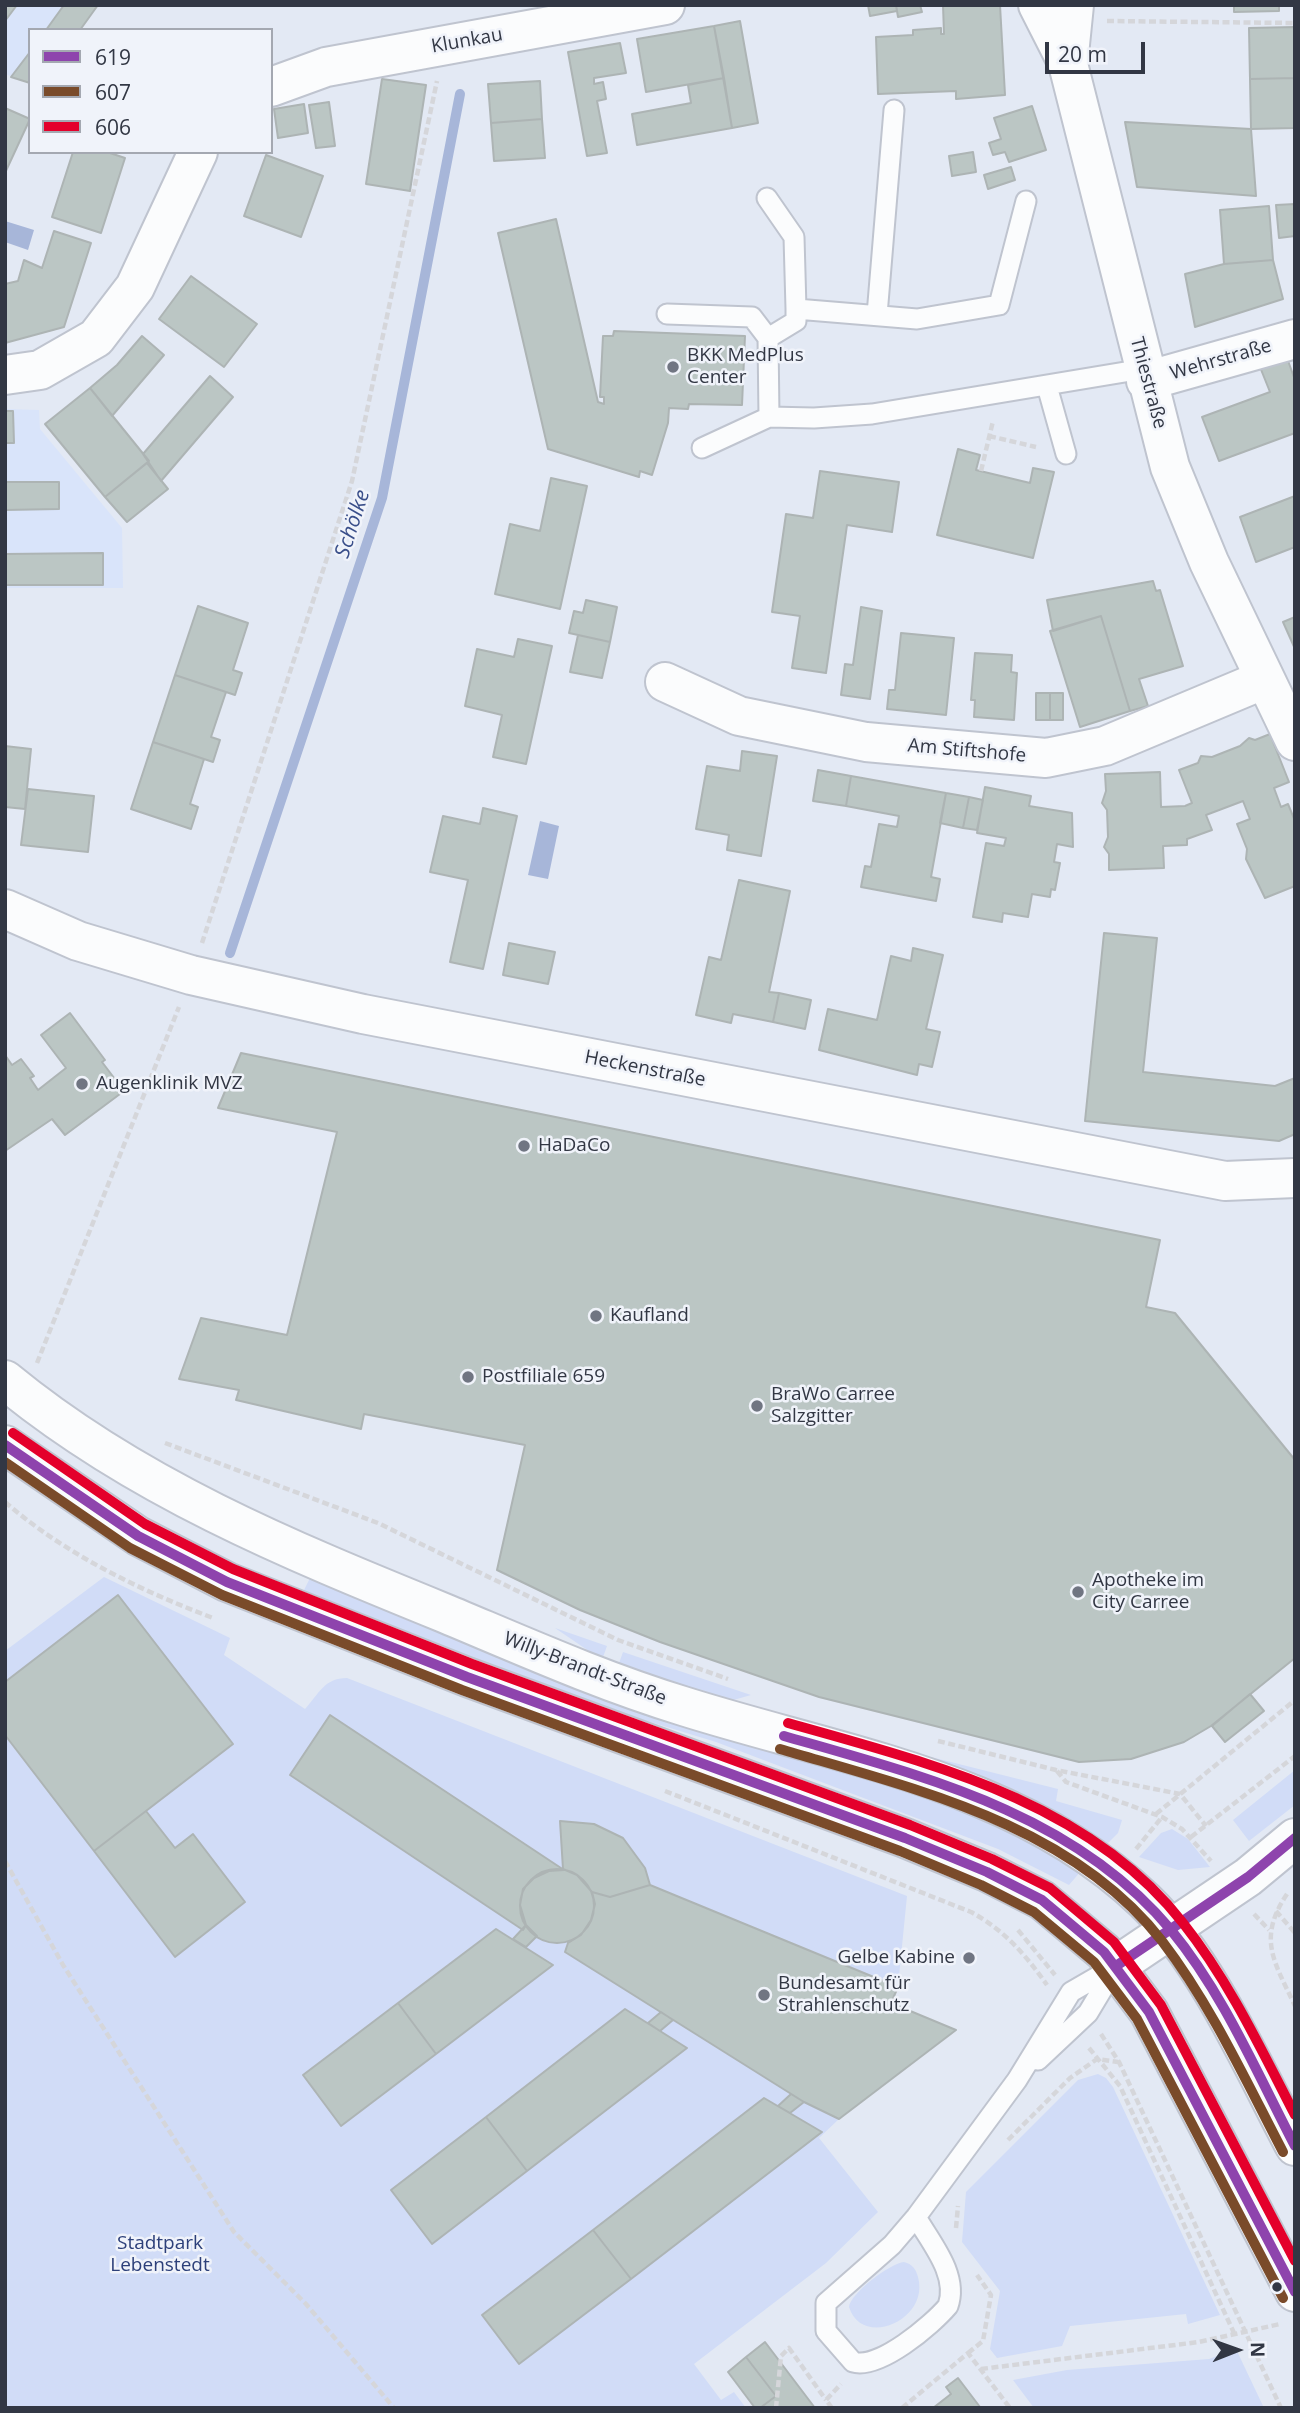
<!DOCTYPE html>
<meta charset="utf-8">
<style>
body{margin:0}
#map{position:relative;width:1300px;height:2413px;overflow:hidden;background:#e3e9f4;font-family:"Open Sans",sans-serif}
canvas{display:block}
.frame{position:absolute;inset:0;border:7px solid #323744;pointer-events:none}
.legend{position:absolute;left:28px;top:28px;width:245px;height:126px;box-sizing:border-box;background:#f0f3fa;border:2px solid #a4a8b1;margin:0;padding:9px 12px;list-style:none;font-size:21px;color:#323744}
.legend li{display:flex;align-items:center;gap:14px;height:35px}
.legend b{width:35px;border:2px solid #a4a8b1}
.north{position:absolute;left:1202px;top:2315px;width:70px;height:70px;-webkit-text-stroke:5px #f0f3fa;paint-order:stroke;rotate:89deg;font-size:19px;font-weight:700;line-height:28px;text-align:center;color:#323744}
.north::after{content:'';display:block;margin:auto;width:24px;height:32px;background:#323744;clip-path:polygon(50% 0,100% 100%,50% 72%,0 100%)}
.scale{position:absolute;left:1045px;top:42px;width:100px;height:32px;box-sizing:border-box;border:4px solid #323744;border-top:0;padding-left:9px;font-size:21px;line-height:24px;white-space:nowrap;color:#323744;-webkit-text-stroke:5px #f0f3fa;paint-order:stroke}
</style>
<div id="map">
<canvas width="1300" height="2413"></canvas>
<div class="frame"></div>
<ul class="legend">
<li><b style="height:9px;background:#8e44ad"></b>619</li>
<li><b style="height:9px;background:#7a4b2a"></b>607</li>
<li><b style="height:9px;background:#e4002b"></b>606</li>
</ul>
<div class="north">N</div>
<div class="scale">20 m</div>
</div>
<script>
const g = document.querySelector('canvas').getContext('2d');
g.lineJoin = 'round';
function paint(path, color) { g.fillStyle = color; g.fill(path, 'evenodd'); }
function trace(path, color, width, dash) { g.strokeStyle = color; g.lineWidth = width; g.lineCap = dash ? 'butt' : 'round'; g.setLineDash(dash || []); g.stroke(path); }
function label(font, color, halo, rows, align = 'center') {
  g.font = font + ' "Open Sans",sans-serif'; g.lineWidth = 5; g.setLineDash([]); g.textBaseline = 'middle'; g.strokeStyle = halo; g.fillStyle = color; for (const [text, x, y, turn = 0] of rows) {
    g.save(); g.translate(x, y); g.rotate((+turn || 0) * Math.PI / 180); g.textAlign = isNaN(turn) ? turn : align; if (halo) g.strokeText(text, 0, 0); g.fillText(text, 0, 0); g.restore();
  }
}
paint(new Path2D(`
 M5,5H98L80,30H30V83L5,74Z
 M5,409L39,410L40,429L122,528L123,588H5Z`), '#d9e4fa');
paint(new Path2D(`
 M104,1577L230,1638L224,1655L305,1709C319,1694 324,1678 347,1678L907,1896L898,1986L891,2003L956,2030L839,2119L819,2138L878,2212L826,2263L694,2364L721,2400L734,2392L746,2408H5V1651Z
 M310,1578L992,1819L1081,1871L1069,1885L998,1849L716,1742L588,1703L323,1603L303,1592Z
 M555,1628L607,1646L602,1660Z
 M623,1652L751,1695L723,1703L618,1666Z
 M931,1757L1058,1789L1056,1801L1122,1820L1118,1833L1108,1843L1026,1797L938,1764Z
 M1295,1770V1805L1249,1841L1233,1820Z
 M1172,1829L1188,1839L1210,1867L1178,1870L1139,1857L1161,1833Z
 M1098,2074L1106,2078L1113,2087L1220,2315L1188,2324L1186,2314L1070,2326L1062,2346L997,2358L990,2349L1000,2291L962,2242L966,2192L1078,2080Z
 M904,2262C912,2264 916,2269 918,2277C930,2320 862,2349 849,2307C850,2294 890,2263 904,2262Z
 M1236,2349L1264,2408H1034L1013,2380L1067,2370L1209,2359Z`), '#d1dcf7');
paint(new Path2D(`
 M5,221L34,230L28,250L5,242Z
 M540,821L559,826L548,879L528,875Z`), '#a7b6d9');
trace(new Path2D(`
 M230,953L382,498L460,94`), '#a7b6d9', 10);
const building = new Path2D(`
 M5,5H17L5,21Z
 M64,5H98L80,30H46Z
 M868,5H896L897,11L870,16Z
 M896,5H920L922,12L898,17Z
 M943,5H1000L1005,95L956,99V91L878,94L876,37L913,35V30L941,28V34H944Z
 M1234,5H1279V11L1234,12Z
 M740,21L758,123L732,128L714,26Z
 M714,26L724,78L646,92L637,39Z
 M1295,27V78L1250,79L1249,28Z
 M620,43L626,73L594,78V84L603,82L606,99L597,101L607,153L587,156L568,52Z
 M30,52V83L11,77Z
 M724,78L732,128L637,145L632,114L691,103L688,85Z
 M1295,78V128L1251,129L1250,79Z
 M382,79L426,85L410,191L366,184Z
 M540,81L542,119L491,123L488,84Z
 M329,102L335,146L316,148L309,105Z
 M304,104L308,133L278,138L274,109Z
 M1032,106L1046,150L1009,162L1005,152L993,155L989,143L1001,139L994,118Z
 M5,108L30,119L5,173Z
 M542,119L545,158L494,161L491,123Z
 M1125,122L1251,129L1256,196L1137,187Z
 M73,152H107L125,158L101,233L52,217Z
 M973,152L976,172L952,176L949,156Z
 M266,155L323,176L301,237L244,216Z
 M1011,167L1015,180L988,189L984,175Z
 M1295,204V236L1279,238L1276,205Z
 M1269,206L1273,260L1224,264L1220,210Z
 M556,219L598,402L604,404V397H600L603,336H613L614,331L745,336L742,405L689,404L688,409L669,408L668,423L652,475L640,471L639,477L548,449L498,233Z
 M54,231L91,243L64,327L5,343V284L18,281L24,260L42,268Z
 M1273,260L1283,299L1195,327L1185,274L1224,264Z
 M191,276L257,324L224,367L159,319Z
 M142,336L164,355L112,416L90,388L117,365Z
 M1287,358L1295,380V433L1219,461L1202,417L1270,392L1260,367Z
 M210,376L233,397L161,481L143,454Z
 M90,388L149,461L105,497L45,424Z
 M5,411H13L14,443H5Z
 M958,449L980,455L976,470L1030,483L1033,468L1054,472L1033,558L937,535Z
 M147,463L168,489L127,522L105,497Z
 M820,471L899,482L892,532L847,525L826,673L792,668L800,616L772,612L786,514L813,518Z
 M551,478L587,486L560,609L495,594L510,524L540,531Z
 M5,482H59V509L5,510Z
 M1295,496V547L1256,562L1240,517Z
 M103,553V585H5V554Z
 M1153,581L1156,591L1160,590L1183,666L1139,679L1148,706L1130,711L1101,616L1053,631L1047,600Z
 M586,600L617,607L610,642L569,633L574,611L583,613Z
 M198,606L248,623L233,670L242,673L235,695L175,675Z
 M861,607L882,611L870,699L841,695L845,664L853,665Z
 M1101,616L1130,711L1080,727L1050,631Z
 M1295,617V649L1283,622Z
 M901,633L954,638L946,715L887,709L889,690H895Z
 M578,635L610,642L602,678L570,672Z
 M518,639L552,646L526,764L493,757L502,715L465,706L477,649L514,657Z
 M975,653L1012,655L1011,672L1017,673L1014,720L974,717L975,700H971Z
 M175,675L226,692L211,737L220,740L213,762L153,742Z
 M1036,693H1050V720H1036Z
 M1050,693H1063V720H1050Z
 M1270,734L1289,782L1274,788L1281,807L1288,804L1295,821V886L1265,898L1246,859L1247,849L1237,824L1250,819L1243,801L1206,815L1212,830L1187,839V845L1163,846L1164,868L1109,870V854L1104,847L1108,837L1107,810L1102,803L1106,791L1105,774L1160,772L1161,807L1185,806L1192,803L1179,770L1198,763L1201,756L1212,757L1240,746L1249,738L1255,740Z
 M153,742L204,759L190,804L198,807L191,829L131,809Z
 M5,746L31,749L25,809L5,807Z
 M742,751L777,756L761,856L727,850L729,835L696,829L707,766L740,771Z
 M818,770L851,776L846,806L813,801Z
 M851,776L946,793L931,877L940,879L936,901L861,887L865,866L871,867L879,824L897,827L899,816L846,806Z
 M985,787L1031,796L1029,806L1072,813L1073,847L1057,844L1054,862L1060,863L1055,890L1051,889L1050,897L1032,894L1028,917L1003,913L1002,922L973,917L986,843L1004,846L1006,838L977,833Z
 M28,789L94,796L88,852L21,845Z
 M946,793L969,797L963,828L940,823Z
 M969,797L983,800L977,830L963,828Z
 M483,808L517,816L483,969L450,962L468,880L430,872L443,816L480,824Z
 M739,880L790,891L769,992L779,993L773,1022L733,1014L731,1023L696,1015L709,957L721,960Z
 M1104,933L1157,938L1143,1072L1275,1086L1295,1078V1134L1279,1141L1085,1121Z
 M509,943L555,952L548,984L503,975Z
 M913,948L943,955L926,1029L940,1032L932,1067L919,1064L917,1075L819,1050L828,1009L877,1020L891,956L911,961Z
 M779,993L811,1000L805,1029L773,1022Z
 M70,1013L105,1060L102,1062L124,1091L65,1135L52,1119L5,1151V1055L12,1065L21,1059L34,1076L30,1078L38,1090L66,1068L41,1035Z
 M241,1053L1160,1240L1146,1307L1175,1313L1295,1460V1658L1211,1726L1184,1742L1131,1759L1079,1762L819,1697L660,1642L580,1610L497,1570L525,1445L364,1414L361,1429L236,1400L239,1390L179,1379L201,1318L287,1335L337,1132L218,1108Z
 M118,1595L233,1744L94,1851L5,1735V1682Z
 M1250,1694L1264,1711L1225,1742L1212,1726Z
 M330,1715L564,1870L549,1871L534,1878L523,1889L520,1905L526,1925L523,1930L290,1775Z
 M146,1811L175,1848L193,1834L245,1902L175,1957L94,1851Z
 M560,1821L594,1824L623,1838L645,1868L650,1885L610,1897L592,1892L577,1875L563,1869Z
 M520 1906a37 37 0 1 1 74 0a37 37 0 1 1-74 0Z
 M650,1885L898,1987L891,2003L956,2030L839,2119L804,2102L565,1952L568,1943L581,1935L591,1920L595,1904L592,1892L610,1897Z
 M526,1925L537,1936L526,1947L513,1939Z
 M496,1929L553,1965L436,2054L398,2003Z
 M398,2003L436,2054L341,2126L303,2075Z
 M625,2009L687,2048L527,2171L486,2117Z
 M661,2012L673,2020L660,2031L648,2023Z
 M791,2094L804,2102L790,2113L778,2106Z
 M764,2098L822,2132L631,2279L593,2230Z
 M486,2117L527,2171L432,2244L391,2190Z
 M593,2230L631,2279L519,2364L482,2315Z
 M765,2342L815,2408H760L776,2396L746,2357Z
 M746,2357L776,2396L760,2408H755L728,2372Z
 M958,2378L980,2407L933,2408L951,2394L946,2387Z`);
paint(building, '#bbc6c4');
trace(building, '#adb4b4', 2);
const service = new Path2D(`
 M767,198L794,237L796,309V321L768,338L769,417
 M796,309L917,319L999,305L1026,201
 M667,314L752,317L768,338
 M877,315L894,110
 M1047,386L1066,454
 M702,448L769,417L814,418L872,414L1143,369
 M1038,2060L1088,2013L1115,1968
 M916,2217C931,2243 959,2275 948,2306C932,2325 879,2370 853,2362L826,2331V2303L892,2245L916,2217L1017,2080L1071,1992L1116,1966`);
const minor = new Path2D(`
 M1038,5L1068,64
 M1074,5L1068,64L1170,467L1209,562L1295,741
 M271,87L326,67L665,5
 M5,375L40,370L96,338L135,287L198,152
 M1146,381L1295,339
 M665,682L739,716L866,742L1046,758L1105,746L1265,679
 M5,909L78,941L191,975L363,1014L1225,1181L1295,1178`);
const tertiary = new Path2D(`
 M5,1380C135,1487 289,1550 444,1613C523,1646 601,1681 683,1706C841,1756 1020,1781 1145,1901C1207,1961 1254,2069 1295,2146
 M5,1445L138,1536L227,1582L467,1677L905,1838L987,1872L1042,1900L1104,1952L1149,2012L1295,2292
 M1116,1966L1248,1877L1295,1838`);
trace(service, '#bfc4cf', 23);
trace(minor, '#bfc4cf', 42);
trace(tertiary, '#bfc4cf', 42);
trace(new Path2D(`
 M1107,21L1295,23
 M989,436L1036,447
 M981,471L993,421
 M202,943L352,481L437,81
 M37,1363L179,1007
 M165,1443L378,1523L618,1640L728,1679
 M5,1502C65,1554 139,1590 213,1618
 M938,1741L1056,1770L1180,1794L1206,1826
 M1057,1771L1066,1782L1162,1817L1182,1829L1211,1861
 M665,1791L971,1912C1004,1930 1025,1954 1047,1985
 M1156,1814L1295,1700
 M1191,1837L1295,1756
 M1136,1849L1162,1817
 M5,1861L63,1965L234,2232L306,2304L394,2408
 M1287,1894C1257,1939 1274,1961 1295,2006
 M1276,1911L1295,1933
 M1254,1914L1269,1930
 M1018,1930L1055,1975
 M1101,2034L1119,2062L1281,2408
 M1089,2048L1120,2086L1234,2333
 M1008,2140L1070,2078L1097,2059L1118,2062
 M956,2228L958,2206
 M968,2353L983,2341L991,2295L977,2275
 M981,2369L1199,2342L1280,2324
 M776,2408L781,2356L789,2348L826,2400
 M832,2408L826,2400L841,2384
 M902,2408L968,2353L1010,2408`), '#d5d6da', 4.5, [7, 3.5]);
trace(service, '#fbfcfd', 19);
trace(minor, '#fbfcfd', 38);
trace(tertiary, '#fbfcfd', 38);
trace(new Path2D(`
 M5,1445L138,1536L227,1582L467,1677L905,1838L987,1872L1042,1900L1104,1952L1149,2012L1295,2292
 M784,1736C923,1776 1074,1813 1171,1930C1223,1993 1257,2073 1295,2146
 M1119,1964L1248,1877L1295,1838`), '#8e44ad', 10);
trace(new Path2D(`
 M5,1462L130,1548L222,1595L462,1690L900,1851L981,1885L1034,1912L1094,1962L1137,2019L1283,2298
 M780,1749C915,1789 1071,1824 1162,1941C1211,2005 1246,2081 1283,2152`), '#7a4b2a', 10);
trace(new Path2D(`
 M13,1433L145,1524L233,1569L472,1664L910,1825L992,1859L1050,1888L1114,1942L1161,2005L1295,2261
 M788,1723C929,1763 1088,1801 1183,1923C1229,1981 1261,2049 1295,2115`), '#e4002b', 10);
for (const [x, y, r, color] of [
 [673,367,7,"#707582"],
 [82,1084,7,"#707582"],
 [524,1146,7,"#707582"],
 [596,1316,7,"#707582"],
 [468,1377,7,"#707582"],
 [757,1406,7,"#707582"],
 [1078,1592,7,"#707582"],
 [969,1958,7,"#707582"],
 [764,1995,7,"#707582"],
 [1277,2287,6,"#323744"]
]) { const dot = new Path2D(); dot.arc(x, y, r, 0, 2 * Math.PI); g.fillStyle = color; g.fill(dot); trace(dot, '#f0f3fa', 2.5); }
label('19px', '#323744', '#f0f3fa', [
 ["Klunkau",467,41,-10],
 ["Wehrstraße",1221,360,-16],
 ["Thiestraße",1148,383,75],
 ["Am Stiftshofe",967,751,5],
 ["Heckenstraße",645,1069,11],
 ["Willy-Brandt-Straße",585,1669,21]
]);
label('19px', '#323744', '#f0f3fa', [
 ["BKK MedPlus",687,356],
 ["Center",687,378],
 ["Augenklinik MVZ",96,1084],
 ["HaDaCo",538,1146],
 ["Kaufland",610,1316],
 ["Postfiliale 659",482,1377],
 ["BraWo Carree",771,1395],
 ["Salzgitter",771,1417],
 ["Apotheke im",1092,1581],
 ["City Carree",1092,1603],
 ["Gelbe Kabine",955,1958,"right"],
 ["Bundesamt für",778,1984],
 ["Strahlenschutz",778,2006]
], 'left');
label('19px', '#2d407a', '#f0f3fa', [
 ["Stadtpark",160,2244],
 ["Lebenstedt",160,2266]
]);
label('italic 21px', '#3a4f8a', '#f0f3fa', [
 ["Schölke",353,524,-72]
]);
</script>
